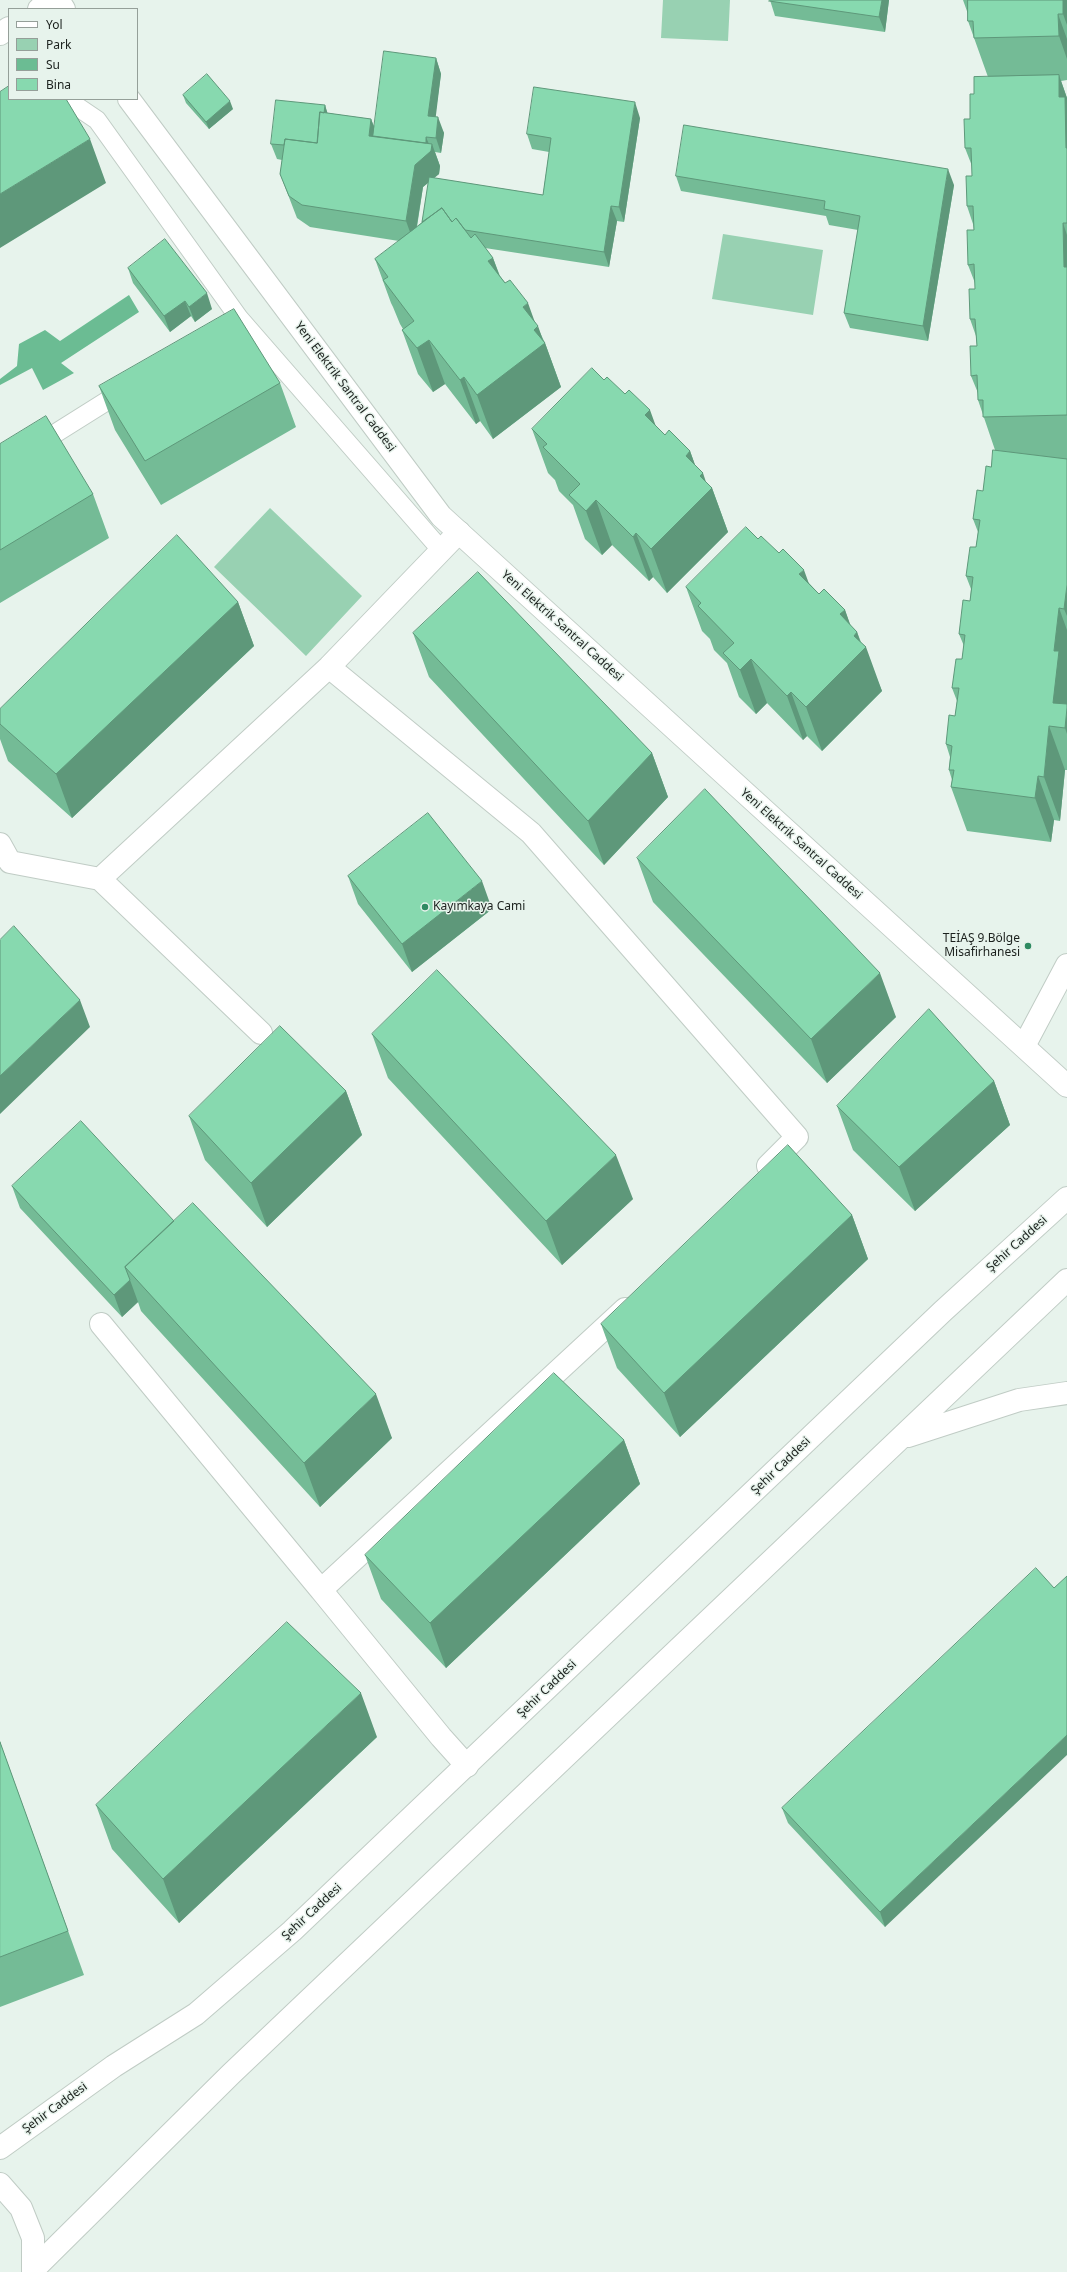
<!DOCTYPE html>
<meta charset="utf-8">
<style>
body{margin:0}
#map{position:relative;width:1067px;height:2272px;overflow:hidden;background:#e7f3ec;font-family:"Noto Sans",sans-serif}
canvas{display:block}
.legend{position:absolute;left:8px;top:8px;width:130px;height:92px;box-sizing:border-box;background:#e7f3ec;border:1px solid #959f99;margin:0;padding:5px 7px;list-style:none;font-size:12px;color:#1b201d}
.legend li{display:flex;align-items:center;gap:8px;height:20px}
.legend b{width:20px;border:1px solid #959f99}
</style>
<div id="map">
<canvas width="1067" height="2272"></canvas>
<ul class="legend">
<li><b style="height:5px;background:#fff"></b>Yol</li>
<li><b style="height:11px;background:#98d1b2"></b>Park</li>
<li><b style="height:11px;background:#6bbc93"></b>Su</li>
<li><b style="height:11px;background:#87d9af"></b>Bina</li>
</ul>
</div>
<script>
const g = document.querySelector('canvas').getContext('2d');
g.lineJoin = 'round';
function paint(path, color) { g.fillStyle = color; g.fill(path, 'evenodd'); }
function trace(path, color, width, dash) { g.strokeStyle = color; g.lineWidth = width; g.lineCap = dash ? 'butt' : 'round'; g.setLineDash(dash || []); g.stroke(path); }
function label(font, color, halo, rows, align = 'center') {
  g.font = font + ' "Noto Sans",sans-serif'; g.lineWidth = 3; g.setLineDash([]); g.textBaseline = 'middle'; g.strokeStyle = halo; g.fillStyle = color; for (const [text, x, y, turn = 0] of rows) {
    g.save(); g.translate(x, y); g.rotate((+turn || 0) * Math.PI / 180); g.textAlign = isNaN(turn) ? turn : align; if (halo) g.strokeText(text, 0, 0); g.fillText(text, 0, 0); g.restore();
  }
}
paint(new Path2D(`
 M663,0H730L728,41L661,38Z
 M723,234L823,250L813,315L712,299Z
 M270,508L362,596L306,656L214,567Z`), '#98d1b2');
paint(new Path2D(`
 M129,295L139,312L61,363L74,373L43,390L32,368L0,385V379L17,366L19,344L45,330L60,341Z`), '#6bbc93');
const service = new Path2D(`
 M66,99L97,120L239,318L442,551
 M0,468L126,389`);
const minor = new Path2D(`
 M39,9L53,0
 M0,34L9,28
 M329,667L531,833L797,1137L768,1166
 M0,844L10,862L100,879L261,1033
 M100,879L329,667L459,532
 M1024,1046L1067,965
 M101,1324L321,1590
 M467,1766L441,1737L321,1590L625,1309`);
const tertiary = new Path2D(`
 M58,0L64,9
 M129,99L441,516L1067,1086`);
const secondary = new Path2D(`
 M908,1436L1019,1400L1067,1393
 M0,2148L114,2066L196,2014L292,1931L943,1311L1067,1198
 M0,2184L21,2208L33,2238V2272
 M34,2269L231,2074L1067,1280`);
trace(service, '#c0ccc5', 20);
trace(minor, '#c0ccc5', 24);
trace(tertiary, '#c0ccc5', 24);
trace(secondary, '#c0ccc5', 24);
trace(service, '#fff', 18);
trace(minor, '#fff', 22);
trace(tertiary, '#fff', 22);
trace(secondary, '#fff', 22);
paint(new Path2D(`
 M770,0H889L885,32L775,16Z
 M963,0H1067V80L1061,81L1067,98V770H1065L1060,821L1054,820L1051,842L967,831L951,787L952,780L949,770L950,757L946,744L955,716L957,701L952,688L962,659L964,646L959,634L970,601L971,589L966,576L976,547L978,532L973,519L991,467L995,450L978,400V393L971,376L977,346L976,336L970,319L975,289V283L968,265L974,230L973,224L967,206L972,176V166L965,148L974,94L988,77L968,21V14Z
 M436,58L441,74L435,117L444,133L441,153L435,152L440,166L439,174L434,178L543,195L549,152L532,149L527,134L640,118L624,222L617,221L609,267L485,248L493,258L500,276L535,322L545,343L561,387L493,439L480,421L476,424L445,384L433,392L418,374L402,330L403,329L400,324L393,307L391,303L375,259L399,241L310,227L297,218L280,174L282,160L277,159L271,144L325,105L327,113L371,119L374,126ZM429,182L422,222L417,227L423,187Z
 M183,95L233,109L209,129L186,103Z
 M676,176L954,185L928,341L850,328L844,313L858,230L829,225L826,216L681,191Z
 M128,268L212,309L195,322L191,316L170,332L133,283Z
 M604,380L655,425L665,435L690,451L695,465L707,484L712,488L728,532L667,593L653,577L649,581L612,545L602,555L585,539L573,505L559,491L555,480L548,473L532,429Z
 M280,383L296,427L161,505L115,430L99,386Z
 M0,444L93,494L109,538L0,603Z
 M758,539L809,583L819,594L845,610L850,625L857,632L861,642L882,691L822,751L807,736L803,740L767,703L756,714L739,697L727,663L714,650L710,639L702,631L686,587Z
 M238,602L254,646L72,818L8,761L0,739V709Z
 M413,633L652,753L668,797L604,865L429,677Z
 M637,858L896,1017L827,1083L653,902Z
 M348,876L492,909L412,972L358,904Z
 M372,1034L633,1199L562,1265L388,1078Z
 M994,1081L1010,1125L915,1211L853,1150L837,1106Z
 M346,1091L362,1135L267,1227L205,1160L189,1116Z
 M12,1186L174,1221L392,1438L320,1507L141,1311L138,1302L122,1317L20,1208Z
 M852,1215L868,1259L680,1437L617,1368L601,1324Z
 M624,1440L640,1484L446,1668L381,1599L365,1555Z
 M1054,1588L885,1927L788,1823L782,1808Z
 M377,1737L179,1923L112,1849L96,1805Z
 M0,1742L84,1975L0,2007Z`), '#74bb96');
paint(new Path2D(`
 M882,0H889L885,32L879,17Z
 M1063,0H1067V25L1063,14Z
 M1058,14L1067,39V59L1059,36Z
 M436,58L441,74L434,131L428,116Z
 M1059,75L1067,98V151L1066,148L1059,97Z
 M230,101L233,109L209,129L206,122Z
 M635,102L640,118L624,222L619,207Z
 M325,105L330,121L319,150Z
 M438,117L444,133L441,153L436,138Z
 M371,119L379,141L369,136Z
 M426,137L431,149L432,144L440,166L439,174L423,187L414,243L406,221L415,165L425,150Z
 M90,139L106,183L0,248V194Z
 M948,169L954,185L928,341L923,326Z
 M611,206L617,221L609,267L604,252Z
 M1063,223L1067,235V275L1064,267Z
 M493,258L509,302L488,261Z
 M207,293L212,309L195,322L189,307Z
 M185,301L191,316L170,332L164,316Z
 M528,303L537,328L538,326L544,343H545L561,387L493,439L477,395L523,307Z
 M429,340L445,384L433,392L417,348Z
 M464,377L480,421L476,424L460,380Z
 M650,410L666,454L645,415Z
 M690,451L706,495L700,476L703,473L709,491L712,488L728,532L667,593L651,549L686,456Z
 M596,500L612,545L602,555L586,511Z
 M636,533L653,577L649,581L633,537Z
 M804,570L820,614L799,574Z
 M1067,585V616L1064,609Z
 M238,602L254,646L72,818L56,774Z
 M1059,608L1067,630V734L1065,728L1053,703L1054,651Z
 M845,610L854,635L857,632L863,650L866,647L882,691L822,751L806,707L840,614Z
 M751,659L767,703L756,714L740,670Z
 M791,692L807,736L803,740L787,696Z
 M1049,726L1065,770L1060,821L1044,777Z
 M652,753L668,797L604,865L588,821Z
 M1038,776L1054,820L1051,842L1035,798Z
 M482,881L492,909L412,972L402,944Z
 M880,973L896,1017L827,1083L811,1039Z
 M80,1000L90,1027L0,1114V1076Z
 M994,1081L1010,1125L915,1211L899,1167Z
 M346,1091L362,1135L267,1227L251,1183Z
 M616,1155L633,1199L562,1265L546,1221Z
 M852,1215L868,1259L680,1437L664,1393Z
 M130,1280L138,1302L122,1317L114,1295Z
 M376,1394L392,1438L320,1507L304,1463Z
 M624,1440L640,1484L446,1668L430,1623Z
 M361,1693L377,1737L179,1923L163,1879Z
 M1067,1735V1755L885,1927L880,1912Z`), '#5e987a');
const building = new Path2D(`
 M770,0H882L879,17L769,1Z
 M968,0H1063V14H1058L1059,36L974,38L973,21H968Z
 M384,51L436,58L428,116L438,117L436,138L426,137V143L373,136Z
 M207,74L230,101L206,122L183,95Z
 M1059,75V97H1065L1066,148H1067V223H1063L1064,267H1067V415L983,417V400H978L977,375L971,376L970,346H977L975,319H970L969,289H975L974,264L968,265L967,230H974L973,206H967L966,176H972L971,148H965L964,119H970V94H974V77Z
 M9,86V99H66L90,139L0,194V92Z
 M534,87L635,102L619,207L611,206L604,252L465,230L456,218L452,222L442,208L422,222L429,177L543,195L551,138L527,134Z
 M276,100L325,105L324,113L320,112L317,143L285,139L284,145L271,144Z
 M320,112L371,119L369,136L432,144L431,151L415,165L406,221L302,205L289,196L280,174L285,139L317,143Z
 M684,125L948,169L923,326L844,313L860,216L824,209L825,201L676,176Z
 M442,208L452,222L456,218L471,238L475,234L493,258L488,261L505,283L510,280L528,303L523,307L538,326L534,330L545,343L477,395L464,377L460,380L429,340L417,348L402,330L414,321L383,280L388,277L375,259Z
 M165,239L207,293L189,307L185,301L164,316L128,268Z
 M234,309L280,383L145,461L99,386Z
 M592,368L604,380L607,377L625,394L629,390L650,410L645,415L665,435L669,430L690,451L686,456L703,473L700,476L712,488L651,549L636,533L633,537L596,500L586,511L569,495L580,484L543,447L547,444L532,429Z
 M46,416L93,494L0,550V444Z
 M993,450L1067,459V585L1064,609L1059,608L1054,651H1059L1053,703L1067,704V708L1065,728L1049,726L1044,777L1038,776L1035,798L951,787L954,770H949L952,746L946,744L949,715L955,716L959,688H952L956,659H962L965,635L959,634L963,600L970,601L973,577L966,576L970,547H976L980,520L973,519L977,490L983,491L986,466L991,467Z
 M746,527L758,539L761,536L779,553L783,549L804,570L799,574L819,594L824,589L845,610L840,614L857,632L854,636L866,647L806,707L791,692L787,696L751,659L740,670L723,653L734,643L698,606L701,603L686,587Z
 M177,535L238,602L56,774L0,724V709Z
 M478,572L652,753L588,821L413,633Z
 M705,789L880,973L811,1039L637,858Z
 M428,813L482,881L402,944L348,876Z
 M14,926L80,1000L0,1076V940Z
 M437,970L616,1155L546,1221L372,1034Z
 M929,1009L994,1081L899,1167L837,1106Z
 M280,1026L346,1091L251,1183L189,1116Z
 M81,1121L174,1221L125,1267L130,1280L114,1295L12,1186Z
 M788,1145L852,1215L664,1393L601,1324Z
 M193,1203L376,1394L304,1463L125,1267Z
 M554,1373L624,1440L430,1623L365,1555Z
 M1036,1568L1054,1588L1067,1576V1735L880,1912L782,1808Z
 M287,1622L361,1693L163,1879L96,1805Z
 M0,1742L68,1931L0,1957Z`);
paint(building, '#87d9af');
trace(building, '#5e987a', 1);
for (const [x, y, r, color] of [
 [425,907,4,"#2e8a61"],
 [1028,946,4,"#2e8a61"]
]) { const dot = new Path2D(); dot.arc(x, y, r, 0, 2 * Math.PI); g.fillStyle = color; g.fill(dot); trace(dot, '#e7f3ec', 1.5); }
label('12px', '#1b201d', '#e7f3ec', [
 ["Yeni Elektrik Santral Caddesi",345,387,53],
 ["Yeni Elektrik Santral Caddesi",562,626,42],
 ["Yeni Elektrik Santral Caddesi",801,844,42],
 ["Şehir Caddesi",1017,1244,-42],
 ["Şehir Caddesi",781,1466,-44],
 ["Şehir Caddesi",547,1689,-44],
 ["Şehir Caddesi",312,1912,-43],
 ["Şehir Caddesi",55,2108,-36]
]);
label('12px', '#1b201d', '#e7f3ec', [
 ["Kayımkaya Cami",433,907],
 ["TEİAŞ 9.Bölge",1020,939,"right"],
 ["Misafirhanesi",1020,953,"right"]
], 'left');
</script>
